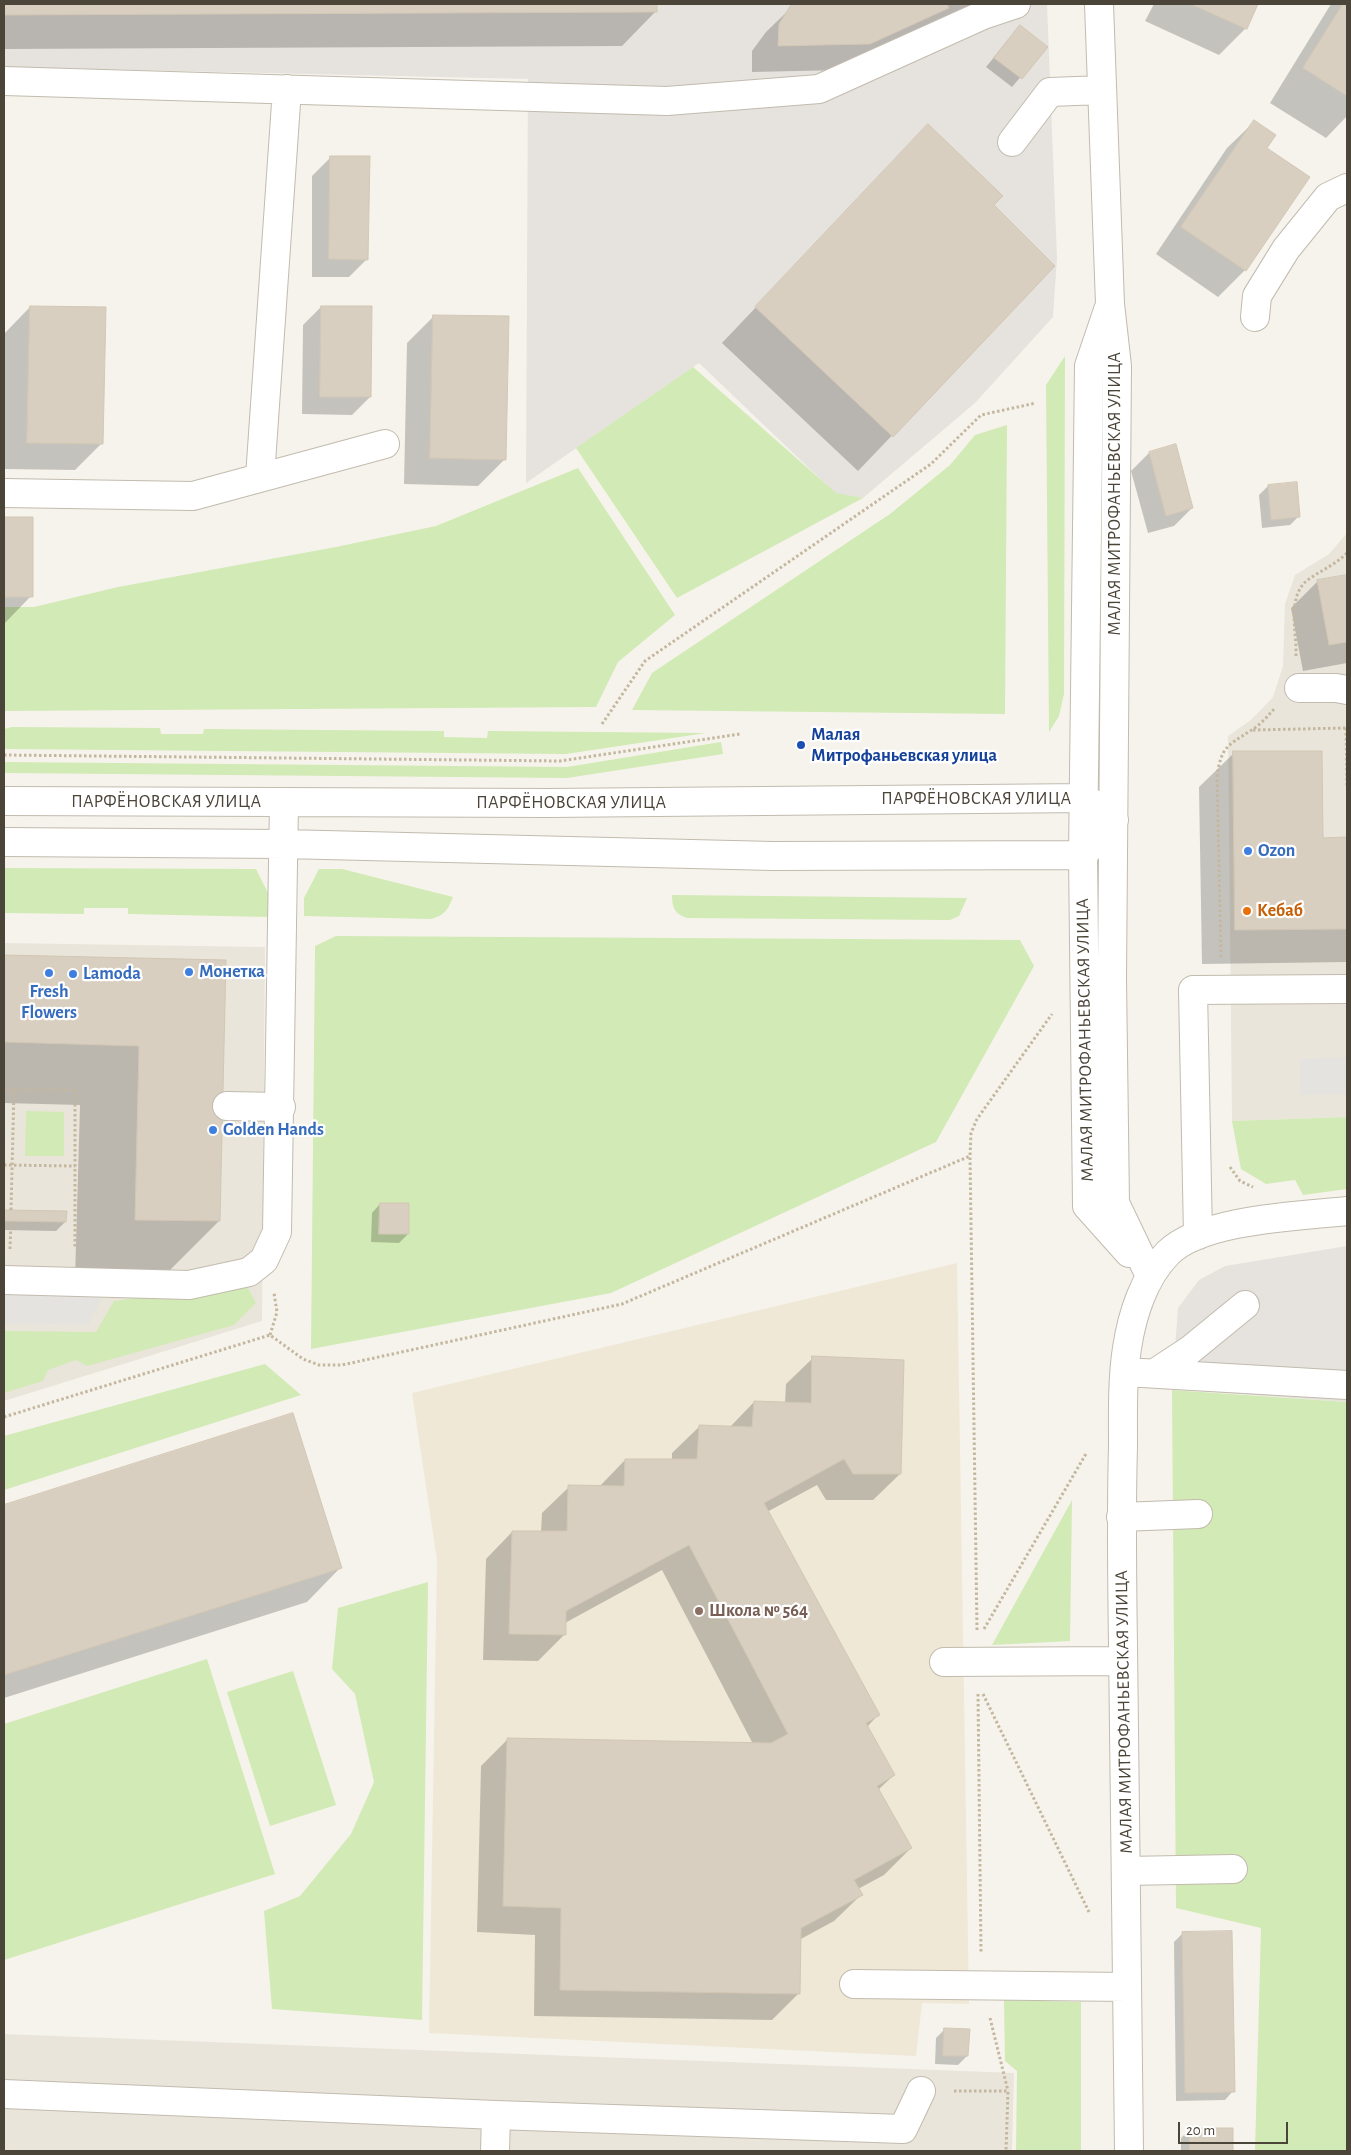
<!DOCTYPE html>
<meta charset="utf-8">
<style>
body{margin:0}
#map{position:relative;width:1351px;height:2155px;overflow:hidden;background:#f6f3ec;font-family:"Alegreya Sans",sans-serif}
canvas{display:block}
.frame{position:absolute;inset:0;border:5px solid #4b4439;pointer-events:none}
.scale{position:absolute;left:1178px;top:2122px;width:110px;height:22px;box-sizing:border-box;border:2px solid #4b4439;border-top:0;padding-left:6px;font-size:15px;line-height:18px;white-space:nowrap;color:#4b4439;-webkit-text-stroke:4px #fff;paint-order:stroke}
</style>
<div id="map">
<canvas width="1351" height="2155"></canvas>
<div class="frame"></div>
<div class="scale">20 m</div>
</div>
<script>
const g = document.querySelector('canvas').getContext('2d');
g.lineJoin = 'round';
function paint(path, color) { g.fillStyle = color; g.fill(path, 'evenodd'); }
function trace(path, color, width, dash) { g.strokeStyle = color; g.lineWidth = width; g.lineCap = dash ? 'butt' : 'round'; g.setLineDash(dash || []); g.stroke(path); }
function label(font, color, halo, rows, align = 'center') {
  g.font = font + ' "Alegreya Sans",sans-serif'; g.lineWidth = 4.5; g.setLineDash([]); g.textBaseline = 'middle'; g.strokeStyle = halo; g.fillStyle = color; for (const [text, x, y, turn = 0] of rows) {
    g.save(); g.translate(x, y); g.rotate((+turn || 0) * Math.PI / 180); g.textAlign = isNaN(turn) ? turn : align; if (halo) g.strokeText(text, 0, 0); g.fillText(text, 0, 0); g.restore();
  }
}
paint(new Path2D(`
 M1347,533V1117L1232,1121L1228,736L1251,720L1273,697L1283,666L1285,604L1295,575L1329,554Z
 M4,943L265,947L262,1321L4,1401Z
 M4,2034L1014,2073L1012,2151H4Z`), '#eae5da');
paint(new Path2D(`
 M4,4H1047L1057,258L1053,317L975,403L863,498L836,494L699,363L526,483L528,79L4,67Z
 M1347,1246V1402L1172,1389L1178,1308L1199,1280L1225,1266Z`), '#e6e2dd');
paint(new Path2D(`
 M957,1263L969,2004L922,2003L916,2056L429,2033L437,1560L412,1393Z`), '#efe8d6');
paint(new Path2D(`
 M1065,356L1064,694L1059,716L1049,732L1046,385Z
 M693,367L836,493L863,498L677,598L576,448Z
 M1007,425L1005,714L632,710L652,673L890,514L950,465L975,435Z
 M578,468L675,615L618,662L596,707L4,711V607H34L118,587L336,547L436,526Z
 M12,727L160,728L161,734H203L204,729L444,731V737L487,738L488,731L706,733L566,754L4,749V729Z
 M721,742L723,754L567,778L4,773V762L567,767Z
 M4,868L256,869L269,895L268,917L128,914V908H84V914L4,913Z
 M319,869H342L453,897C448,910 444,916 430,919L304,916V898Z
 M672,895L967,898L959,916L950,920L687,918C675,914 672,908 672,895Z
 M336,936L1020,940L1034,966L936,1142L611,1293L311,1349L315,946Z
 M26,1111L64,1112V1156H25Z
 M1347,1117V1189L1303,1195L1295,1180L1266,1184L1241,1169L1232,1121Z
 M245,1283L256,1303L234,1325L87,1366L76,1360L48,1370L43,1381L4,1393V1331L96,1332L114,1301Z
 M265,1364L301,1395L4,1490V1436Z
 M1172,1390L1347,1402V2151H1255L1261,1928L1176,1908Z
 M1072,1500L1070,1641L992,1645Z
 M428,1582L422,2020L272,2009L264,1911L300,1896L351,1834L374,1782L355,1694L332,1669L338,1608Z
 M207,1659L275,1874L4,1960V1724Z
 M293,1671L336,1805L270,1826L227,1692Z
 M1004,2000L1081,2002V2151H1016L1017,2071L1005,2061Z`), '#d2eab5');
paint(new Path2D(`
 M1347,1058V1094L1300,1095V1059Z
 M4,1293L102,1296L88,1325L4,1323Z`), '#e5e3e0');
paint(new Path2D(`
 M4,4H656V11L622,46L4,49Z
 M804,4H992L843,70L752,72V51L766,32L793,6Z
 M1154,4H1257L1246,28L1219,55L1145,21Z
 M1331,4H1347V116L1326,138L1270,103Z
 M1020,26L1046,47L1012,87L986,67Z
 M1254,122L1265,148L1245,270L1218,297L1156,254L1227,148Z
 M928,126L992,205L1054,266L858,471L722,343Z
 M330,158L367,259L349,277H312V176Z
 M30,307L102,443L75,470L4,469V334Z
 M321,307L370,397L352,415L302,414L303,325Z
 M434,316L505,459L478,486L404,484L407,343Z
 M1175,446L1192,508L1174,526L1148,533L1131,471L1149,453Z
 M1268,486L1299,516L1290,525L1262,528L1259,495Z
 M4,518L32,519L31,596L4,624Z
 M1347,576V663L1303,671L1291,608L1317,582Z
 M1234,753L1322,839H1347V962L1202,964L1199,787Z
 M4,957L225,962L219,1221L159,1281L75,1279L80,1105L4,1103Z
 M380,1204L408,1234L399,1243L371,1242L372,1213Z
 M4,1211L66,1212L65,1222L56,1231L4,1230Z
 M813,1358L900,1474L873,1500H826L817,1485L767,1512L878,1715L867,1727L894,1775L878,1790L911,1848L884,1875L858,1889L861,1895L834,1921L799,1940V1993L772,2020L534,2016L535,1935L477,1932L481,1766L508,1739L753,1744L662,1570L565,1623V1634L538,1661L483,1660L486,1559L512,1532H541L542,1513L569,1487H599L625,1460L672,1461V1453L699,1427L729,1428L754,1402L785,1403L786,1384Z
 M292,1414L341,1567L307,1602L4,1698V1506Z
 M1182,1934L1233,2091L1225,2100L1176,2101L1174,1942Z
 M944,2030L967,2056L958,2065L935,2064L936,2038Z
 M1190,2129H1232V2151H1181V2138Z`), '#0003');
const building = new Path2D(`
 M4,4H657V12L4,15Z
 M792,4H947L949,8L870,44L778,46L779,24Z
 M1191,4H1258L1247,29Z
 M1343,4H1347V96L1303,68Z
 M1020,25L1048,47L1022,79L994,58Z
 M1254,120L1276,135L1267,148L1310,177L1246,271L1181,227Z
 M928,124L1003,196L994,205L1055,266L893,437L755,307Z
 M330,156H370L368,260L329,259Z
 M30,306L106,307L103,444L27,443Z
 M321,306H372L371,397H320Z
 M433,315L509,316L506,460L430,458Z
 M1176,444L1193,508L1166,516L1149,452Z
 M1297,482L1300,517L1271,520L1268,485Z
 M4,517H33V597H4Z
 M1347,575V642L1329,645L1317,580Z
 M1233,751H1322L1323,838L1347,837V929L1235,930Z
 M4,955L226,960L220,1221L135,1220L139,1046L4,1042Z
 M380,1203H409V1234H379Z
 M4,1210L67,1211L66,1222L4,1221Z
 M812,1356L904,1360L901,1474H853L844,1459L764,1503L880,1715L866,1723L895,1775L877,1786L912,1848L854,1880L863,1895L801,1928L800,1994L560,1990L561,1908L503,1906L507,1738L771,1743L788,1734L689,1545L566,1611V1635L509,1634L512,1531H567L568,1485L624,1486L625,1459H697L699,1425L752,1427L754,1401L811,1403Z
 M293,1413L342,1568L4,1675V1505Z
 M1232,1931L1235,2092L1185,2093L1182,1932Z
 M944,2028L970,2029L968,2056H943Z
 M1189,2128H1233V2151H1190Z`);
paint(building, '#d8cfc1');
trace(building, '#d3c7b4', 1);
const minor = new Path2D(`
 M1099,4L1110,304L1117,366L1112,978L1115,1203L1150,1276
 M4,81L667,101L819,89L983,15L1016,4
 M1012,142L1050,92L1102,90
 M1108,310L1089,366L1083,855L1087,1206L1129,1253
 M1255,317L1257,296L1286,249L1328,197L1347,188
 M260,477L287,89
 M4,493L193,496L385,444
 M1299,688H1336L1347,690
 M4,801L549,803L1085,798L1114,820
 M4,842L284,844L773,856L1083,855L1114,820
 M227,1106L281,1107
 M1198,1235L1193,990L1347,989
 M4,1280L189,1285L249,1272L264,1260L277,1232L284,803
 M1125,1372L1347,1385
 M1155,1373L1190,1350L1245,1305
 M1121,1517L1198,1514
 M944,1662L1123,1661
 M1126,1871L1233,1869
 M854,1984L1127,1987
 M4,2094L496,2115L903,2129L921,2091
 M495,2151L496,2115
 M1129,2151C1127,1982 1125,1814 1123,1645C1122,1579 1121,1513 1123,1447C1123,1414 1122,1380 1127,1348C1132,1315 1144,1277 1168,1253C1202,1219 1300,1216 1347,1211`);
trace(minor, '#c2bbae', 30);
trace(new Path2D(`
 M1296,656C1297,632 1286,595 1309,579C1322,570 1336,564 1347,553
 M602,724L645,661L931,464L981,415L1036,403
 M1346,728L1347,787
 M1253,730L1347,728
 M4,755L560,761L740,734
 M1221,957L1217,777C1221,747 1227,746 1250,731C1259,726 1267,717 1274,709
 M4,1090H75V1248
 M4,1165L75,1166
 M1230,1167L1240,1181L1253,1187
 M11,1210L14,1090
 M10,1249L11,1221
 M270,1335L277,1312L274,1293
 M4,1417L270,1335L303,1359L319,1365H342L622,1304L970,1156
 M984,1629L1087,1452
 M977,1630L970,1156L971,1133L977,1119L1052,1014
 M978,1694L981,1953
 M983,1694L1089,1912
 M990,2018L1008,2091
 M954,2091H1008L1006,2151`), '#c4b79f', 3, [2.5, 2.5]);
trace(minor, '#fff', 28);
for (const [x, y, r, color] of [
 [801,745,5,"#1a4fb4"],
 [1248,851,5,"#3f7fe0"],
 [1247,911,5,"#e8710a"],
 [189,972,5,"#3f7fe0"],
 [49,973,5,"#3f7fe0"],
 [73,974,5,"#3f7fe0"],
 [213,1130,5,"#3f7fe0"],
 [699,1611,5,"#8d6e63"]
]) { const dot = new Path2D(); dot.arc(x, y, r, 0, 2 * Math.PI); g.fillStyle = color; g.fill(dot); trace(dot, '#fff', 2); }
label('18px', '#4b4439', '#fff', [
 ["МАЛАЯ МИТРОФАНЬЕВСКАЯ УЛИЦА",1115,494,-90],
 ["ПАРФЁНОВСКАЯ УЛИЦА",976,799],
 ["ПАРФЁНОВСКАЯ УЛИЦА",166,802],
 ["ПАРФЁНОВСКАЯ УЛИЦА",571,803],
 ["МАЛАЯ МИТРОФАНЬЕВСКАЯ УЛИЦА",1085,1040,-91],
 ["МАЛАЯ МИТРОФАНЬЕВСКАЯ УЛИЦА",1124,1712,-91]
]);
label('bold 18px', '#164399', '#fff', [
 ["Малая",811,735],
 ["Митрофаньевская улица",811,756]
], 'left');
label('bold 18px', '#366cbe', '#fff', [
 ["Ozon",1258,851],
 ["Монетка",199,972],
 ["Lamoda",83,974],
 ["Fresh",49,992,"center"],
 ["Flowers",49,1013,"center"],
 ["Golden Hands",223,1130]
], 'left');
label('bold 18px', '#c56008', '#fff', [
 ["Кебаб",1257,911]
], 'left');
label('bold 18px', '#785e54', '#fff', [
 ["Школа № 564",709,1611]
], 'left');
</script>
